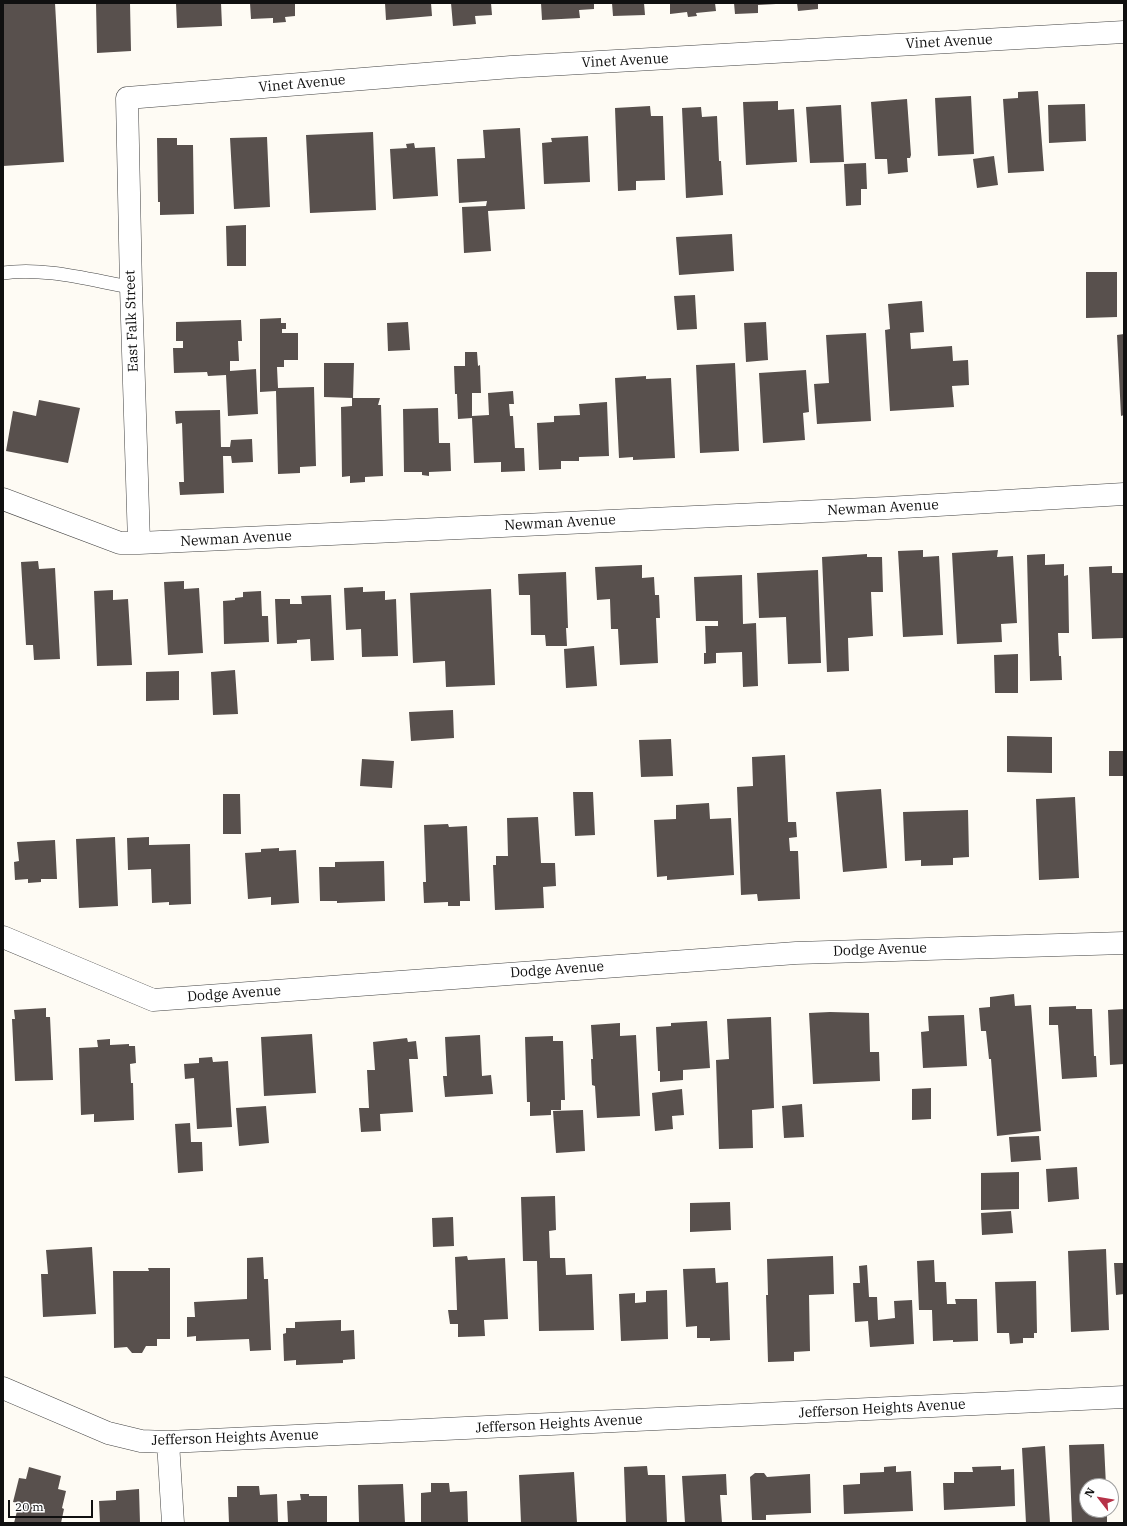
<!DOCTYPE html>
<style>
body{margin:0}
#map{position:relative;width:1127px;height:1526px;overflow:hidden;background:#fefbf4;font-family:"IBM Plex Serif",serif}
canvas{display:block}
.frame{position:absolute;inset:0;border:4px solid #101010;pointer-events:none}
.north{position:absolute;left:1079px;top:1478px;width:40px;height:40px;box-sizing:border-box;background:#fff;border:1px solid #9f9f9f;border-radius:50%;rotate:301deg;font-size:11px;font-weight:700;line-height:16px;text-align:center;color:#101010}
.north::after{content:'';display:block;margin:auto;width:14px;height:18px;background:#b63248;clip-path:polygon(50% 0,100% 100%,50% 72%,0 100%)}
.scale{position:absolute;left:8px;top:1500px;width:85px;height:18px;box-sizing:border-box;border:2px solid #101010;border-top:0;padding-left:5px;font-size:12px;line-height:14px;white-space:nowrap;color:#101010;-webkit-text-stroke:3px #fff;paint-order:stroke}
</style>
<div id="map">
<canvas width="1127" height="1526"></canvas>
<div class="frame"></div>
<div class="north">N</div>
<div class="scale">20 m</div>
</div>
<script>
const g = document.querySelector('canvas').getContext('2d');
g.lineJoin = 'round';
function paint(path, color) { g.fillStyle = color; g.fill(path, 'evenodd'); }
function trace(path, color, width, dash) { g.strokeStyle = color; g.lineWidth = width; g.lineCap = dash ? 'butt' : 'round'; g.setLineDash(dash || []); g.stroke(path); }
function label(font, color, halo, rows, align = 'center') {
  g.font = font + ' "IBM Plex Serif",serif'; g.lineWidth = 4; g.setLineDash([]); g.textBaseline = 'middle'; g.strokeStyle = halo; g.fillStyle = color; for (const [text, x, y, turn = 0] of rows) {
    g.save(); g.translate(x, y); g.rotate((+turn || 0) * Math.PI / 180); g.textAlign = isNaN(turn) ? turn : align; if (halo) g.strokeText(text, 0, 0); g.fillText(text, 0, 0); g.restore();
  }
}
paint(new Path2D(`
 M3,3H55L64,162L3,166Z
 M96,3H130L131,51L97,53Z
 M176,3H221L222,26L177,28Z
 M250,3H295V16L285,17L286,22L273,23V18L251,19Z
 M385,3H431L432,16L386,20Z
 M451,3H491L492,15L475,16L476,24L453,26Z
 M541,3H594V9L579,10L580,18L542,20Z
 M612,3H644L645,15L613,16Z
 M670,3H715L716,11L696,13L697,16L688,17L687,12L670,14Z
 M734,3H776V4L758,5V13L735,14Z
 M797,3H818V9L798,11Z
 M1038,91L1044,171L1008,173L1003,99L1018,98V92Z
 M971,96L974,154L938,156L935,98Z
 M907,99L911,155L910,158H907L908,172L888,174L887,159H875L871,102Z
 M778,101V110L794,109L797,162L746,165L743,102Z
 M1085,104L1086,141L1049,143L1048,105Z
 M841,105L844,162L810,163L806,107Z
 M650,106L651,116H663L665,180L636,181V190L618,191L615,108Z
 M701,107L702,117L717,116L719,161H721L723,195L686,198L682,108Z
 M520,128L525,209L488,211L491,251L464,253L462,207L486,206L487,201L459,203L457,159L485,158L483,130Z
 M373,132L376,210L310,213L306,135Z
 M588,136L590,182L544,184L542,143L552,142L551,138Z
 M267,137L270,207L234,209L230,138Z
 M157,138H177V145H193L194,214L160,215V202H158Z
 M414,143L415,148L435,147L438,196L393,199L390,149L407,148L406,144Z
 M994,156L998,185L977,188L973,159Z
 M866,163L867,189H861V205L846,206L844,164Z
 M246,225V266H227L226,226Z
 M732,234L734,271L679,275L676,237Z
 M1086,272H1117V317L1086,318Z
 M695,295L697,329L677,330L674,296Z
 M922,301L924,332L910,333L911,349L952,346L953,361L968,360L969,385L952,386L954,407L890,411L885,330L890,329L888,304Z
 M281,318V323H286V329H282V333H298V360H284V367H277L278,388L314,387L316,466L300,467V473L278,474L276,391L260,392V319Z
 M241,320L242,341H238L239,361H230V371L256,369L258,414L228,416L226,375L208,376L207,372L174,373L173,348H183V341H176V322Z
 M408,322L410,350L388,351L387,323Z
 M766,322L768,360L746,362L744,323Z
 M866,333L871,421L817,424L814,384L829,383L826,335Z
 M1124,334V415L1121,416L1117,335Z
 M465,352H477L478,366L480,365L481,393H472V416L489,415L488,393L513,391L514,404H509L510,416H513L515,448H524L525,471L501,472V462L474,463L472,418L458,419L457,394H455L454,366H465Z
 M324,363H354L353,398L324,397Z
 M735,363L739,451L700,453L696,365Z
 M806,370L809,412L803,413L805,440L763,443L759,373Z
 M646,376V379L671,378L675,458L633,460V457L619,458L615,378Z
 M352,398H380L378,405H381L383,476L365,477V482L350,483V476L342,477L341,407L352,406Z
 M39,400L80,408L68,463L6,451L13,411L36,416Z
 M607,402L609,456L579,457V461H561V469L539,470L537,423L554,422V416L580,415L579,404Z
 M438,408L439,443H450L451,471L429,472V476L422,475V472H404L403,409Z
 M220,410L221,447H230L231,440L252,439L253,462L232,463L231,456H223L224,493L180,495L179,482H184L182,423L176,424L175,411Z
 M923,550V557L939,556L943,635L903,637L898,551Z
 M998,550L997,557L1013,556L1017,623L1001,624L1002,642L957,644L952,553Z
 M867,554V557H882L883,592H871L873,636L848,638L849,671L827,672L822,557Z
 M1045,554V565L1064,564V576L1068,575L1069,633H1058L1059,656H1061L1062,680L1030,681L1027,555Z
 M38,561L39,569L55,568L60,659L34,660L33,645H26L21,562Z
 M642,565V578L654,577L655,595H659L660,618H656L658,663L620,665L618,629H611L610,599L597,600L595,567Z
 M1112,566V573H1124V638L1092,639L1089,567Z
 M818,570L821,663L788,664L786,617L759,618L757,573Z
 M566,572L568,628H566L567,646H546L545,635H531L530,595H519L518,574Z
 M742,575L743,624L756,623L758,686L743,687L742,652L716,653V663L704,664V653H706L705,626H718V621H696L694,577Z
 M184,581V589L199,588L203,653L168,655L164,582Z
 M363,587V592L385,591V600L396,599L398,656L362,657L361,629L346,630L344,588Z
 M491,589L495,685L446,687L445,661L413,663L410,593Z
 M113,590V600L128,599L132,665L97,666L94,591Z
 M261,591L262,616H268L269,642L224,644L223,601L235,600V598L243,597V592Z
 M331,595L334,660L311,661L310,639L297,640V643L277,644L275,599H290V604H302L301,596Z
 M594,646L597,686L566,688L564,649Z
 M1018,654V693H995L994,655Z
 M235,670L238,714L213,715L211,672Z
 M179,671V700L146,701V672Z
 M453,710L454,738L411,741L409,712Z
 M1007,736L1052,737V773L1007,772Z
 M671,739L673,776L641,777L639,740Z
 M1109,751H1124V776H1109Z
 M785,755L788,822H796L797,837L789,838L790,851H798L800,899L758,901L757,894L741,895L737,787L753,786L752,757Z
 M362,759L394,761L392,788L360,786Z
 M881,789L887,868L843,872L836,792Z
 M573,792H593L595,835L575,836Z
 M223,794H240L241,834H223Z
 M1075,797L1079,878L1039,880L1036,799Z
 M709,803L710,819L731,818L734,875L667,880V876L657,877L654,820L676,819V805Z
 M968,810L969,857L953,858V865L921,866V860L905,861L903,812Z
 M538,817L541,863H555L556,886L543,887L544,908L495,910L493,865H496V856H508L507,818Z
 M448,824L449,827L467,826L470,901H460V906H448V902L424,903L423,882H426L424,825Z
 M115,837L118,906L79,908L76,839Z
 M149,837V845L190,844L191,904L169,905V902L152,903L151,869L128,870L127,838Z
 M55,840L57,879H41V882L28,883V879L15,880L14,862L19,861L17,842Z
 M279,848V851L296,850L299,903L271,905V897L248,899L245,853L261,852V849Z
 M384,861L385,901L337,903V901H320L319,867H335V862Z
 M1014,994L1015,1006L1031,1005L1041,1131L997,1136L991,1059H989L986,1031H981L979,1008L990,1007V997Z
 M1076,1006V1009H1092L1094,1056H1096L1097,1077L1062,1079L1058,1025H1049V1007Z
 M46,1008V1017H50L53,1080L15,1081L12,1019H15L14,1010Z
 M1124,1009V1064L1110,1065L1108,1010Z
 M830,1012L869,1013L870,1052H879L880,1081L813,1084L809,1013Z
 M964,1015L967,1066L923,1068L921,1032L929,1031L928,1016Z
 M771,1017L774,1108L752,1110L753,1148L719,1149L716,1060L729,1059L727,1019Z
 M707,1021L710,1068L683,1070V1080L660,1082V1071H658L656,1027L671,1026V1023Z
 M620,1023V1036L636,1035L640,1116L597,1118L595,1086L592,1085L591,1059H593L591,1025Z
 M312,1034L316,1093L264,1096L261,1037Z
 M480,1035L482,1076L491,1075L493,1094L445,1097L443,1076H447L445,1037Z
 M553,1036V1041H563L565,1100H561V1110H551V1115L530,1116V1102H527L525,1037Z
 M407,1038L408,1042L416,1041L418,1059H409L413,1112L380,1114L381,1131L361,1132L359,1108H369L367,1070H375L373,1042Z
 M110,1039V1045L129,1044V1046H135L136,1063L130,1064L131,1083H133L134,1120L94,1122V1114L81,1115L79,1048L98,1047L97,1040Z
 M212,1057L213,1062L228,1061L232,1127L197,1129L194,1078L185,1079L184,1064L199,1063V1058Z
 M931,1088V1119L912,1120V1089Z
 M682,1089L684,1115L672,1116L673,1129L655,1131L652,1093Z
 M802,1104L804,1137L784,1138L782,1106Z
 M266,1106L269,1143L239,1146L236,1108Z
 M583,1110L585,1151L556,1153L553,1111Z
 M190,1123L191,1142H202L203,1171L178,1173L175,1124Z
 M1039,1136L1041,1160L1011,1162L1009,1137Z
 M1077,1167L1079,1199L1048,1202L1046,1169Z
 M1019,1172V1209L981,1210V1173Z
 M555,1196L556,1230L549,1231L550,1258H565L566,1275L592,1274L594,1330L539,1331L537,1261H523L521,1197Z
 M730,1202L731,1230L690,1232V1203Z
 M1011,1211L1013,1233L982,1235L981,1213Z
 M453,1217L454,1246L433,1247L432,1218Z
 M92,1247L96,1314L43,1317L41,1274H48L46,1250Z
 M1106,1249L1109,1330L1071,1332L1068,1251Z
 M467,1256L468,1260L505,1258L508,1319L484,1320L485,1336L458,1337V1324H450L448,1310H457L455,1257Z
 M833,1256L834,1294L809,1295L810,1351L794,1352V1361L768,1362L766,1295H768L767,1259Z
 M263,1257L264,1279H268L271,1350L250,1351L249,1339L196,1341V1336L187,1337V1317H195L194,1302L247,1299V1258Z
 M934,1260L935,1282H946L947,1304H956L955,1299H977L978,1341L953,1342V1340L933,1341L932,1310H919L917,1261Z
 M1114,1263H1124V1294L1116,1295Z
 M867,1265L869,1297H877L878,1320L895,1318L894,1301L912,1300L914,1344L870,1347L868,1321L855,1322L853,1283H860L859,1266Z
 M148,1268H170V1339H157V1346H146L142,1353H132L127,1347L114,1348L113,1271H149Z
 M715,1268L716,1283L728,1282L730,1340L710,1341V1338H697V1326L686,1327L683,1269Z
 M1036,1281L1037,1333H1034V1338H1023V1343L1010,1344L1009,1333H997L995,1282Z
 M667,1290L668,1339L621,1341L619,1294L635,1293V1303L646,1302V1291Z
 M341,1320V1331L354,1330L355,1359L343,1360V1363L296,1365V1360L284,1361L283,1334L286,1333V1328H295V1322Z
 M1104,1444L1106,1486H1087V1510H1107V1523H1072L1069,1445Z
 M1045,1446L1050,1523H1026L1022,1448Z
 M647,1466L648,1475H665L667,1523H626L624,1467Z
 M896,1466V1472L911,1471L913,1511L844,1514L843,1485L860,1484V1473L884,1472V1467Z
 M1001,1466V1470L1014,1469L1015,1506L944,1510L943,1483H954V1472H973L972,1467Z
 M29,1467L61,1476L58,1489L66,1491L62,1508L64,1509L61,1523H14L19,1503L13,1502L19,1478L26,1479Z
 M574,1472L577,1523H521L519,1475Z
 M755,1473H764L767,1477L810,1474L811,1513L766,1515V1520H752L750,1477Z
 M726,1474L727,1495H720L722,1523H685L682,1476Z
 M431,1483H449L450,1492L467,1491L468,1523H421V1493L431,1492Z
 M403,1484L405,1523H359L358,1485Z
 M237,1486H259L260,1495L277,1494L278,1523H229L228,1497H237Z
 M139,1489L140,1523H100L99,1501L116,1500V1491Z
 M300,1494H309V1496H327V1523H288L287,1501L301,1500Z`), '#58504d');
const lane = new Path2D(`
 M3,273C45,267 90,280 131,287`);
const street = new Path2D(`
 M3,499L120,543H139L887,508L1124,494
 M139,543L131,287L127,98L511,67L1124,32
 M3,937L153,1000L796,953L1124,943
 M3,1388L108,1433L141,1441L168,1442L1124,1397
 M168,1442L173,1523`);
trace(lane, '#434343', 14);
trace(street, '#434343', 23);
trace(lane, '#fff', 13);
trace(street, '#fff', 22);
label('14px', '#101010', '#fff', [
 ["Vinet Avenue",949,42,-3],
 ["Vinet Avenue",625,61,-3],
 ["Vinet Avenue",302,84,-5],
 ["East Falk Street",132,321,-92],
 ["Newman Avenue",883,508,-3],
 ["Newman Avenue",560,523,-3],
 ["Newman Avenue",236,539,-3],
 ["Dodge Avenue",880,950,-2],
 ["Dodge Avenue",557,970,-4],
 ["Dodge Avenue",234,994,-4],
 ["Jefferson Heights Avenue",882,1409,-3],
 ["Jefferson Heights Avenue",559,1424,-3],
 ["Jefferson Heights Avenue",235,1438,-2]
]);
</script>
